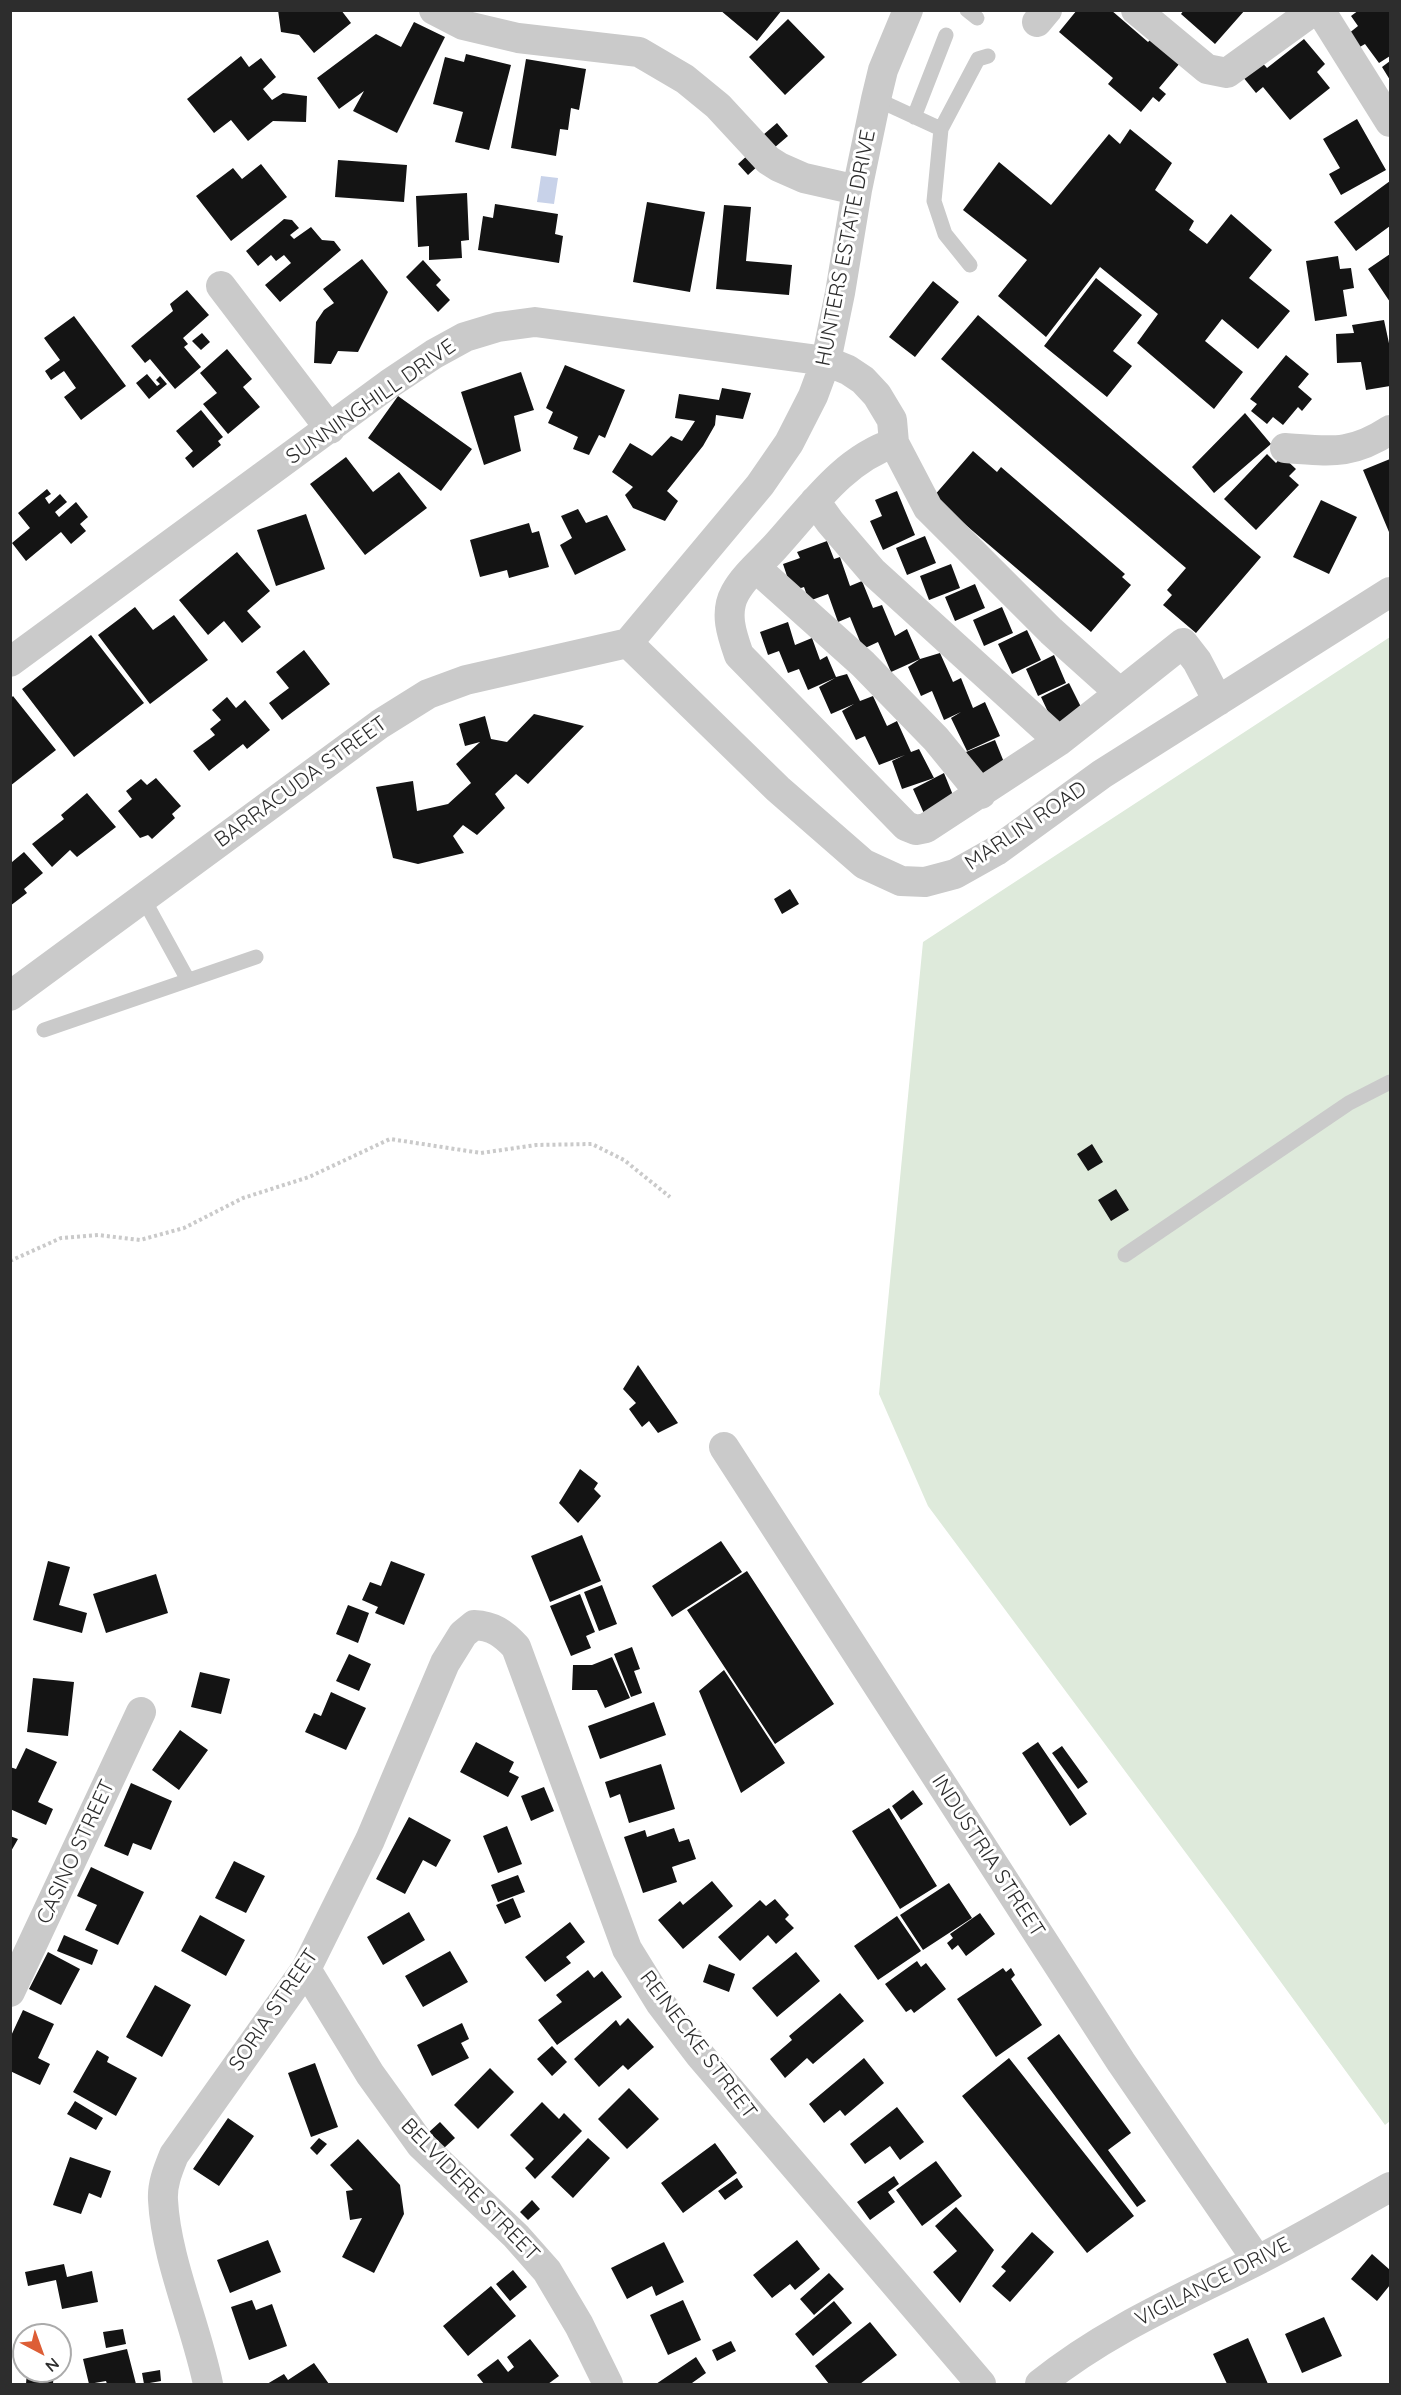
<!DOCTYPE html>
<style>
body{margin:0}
#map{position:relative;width:1401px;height:2395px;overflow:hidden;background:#fff;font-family:Quicksand,sans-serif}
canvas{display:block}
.frame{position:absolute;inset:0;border:12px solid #2d2d2d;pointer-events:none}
.north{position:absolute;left:12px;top:2323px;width:60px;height:60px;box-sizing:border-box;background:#fff;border:2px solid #ababab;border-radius:50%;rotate:139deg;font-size:16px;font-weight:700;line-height:24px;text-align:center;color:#2d2d2d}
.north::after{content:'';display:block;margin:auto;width:21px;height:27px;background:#dd5e36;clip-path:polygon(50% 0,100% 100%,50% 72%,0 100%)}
</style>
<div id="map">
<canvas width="1401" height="2395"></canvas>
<div class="frame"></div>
<div class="north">N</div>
</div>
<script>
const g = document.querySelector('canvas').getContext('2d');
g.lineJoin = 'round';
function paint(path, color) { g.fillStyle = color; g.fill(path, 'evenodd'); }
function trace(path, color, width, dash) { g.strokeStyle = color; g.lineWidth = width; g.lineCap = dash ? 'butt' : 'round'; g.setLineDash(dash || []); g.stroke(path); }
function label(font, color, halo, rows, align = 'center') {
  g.font = font + ' Quicksand,sans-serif'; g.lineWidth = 6; g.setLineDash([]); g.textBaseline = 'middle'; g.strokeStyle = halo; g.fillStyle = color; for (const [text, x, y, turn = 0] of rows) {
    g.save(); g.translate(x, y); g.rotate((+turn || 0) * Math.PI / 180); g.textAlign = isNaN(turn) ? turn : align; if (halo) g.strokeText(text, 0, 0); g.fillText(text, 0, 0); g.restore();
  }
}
paint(new Path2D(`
 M1390,637V2121L1385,2125L1232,1915L928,1506L879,1394L923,942Z`), '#deeadb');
paint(new Path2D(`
 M541,176L558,178L554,204L537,202Z`), '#c8d2e9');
paint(new Path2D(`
 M278,10H341L351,23L314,53L299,35L281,32Z
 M720,10H782L757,41Z
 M1077,10H1111L1148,42L1151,39L1180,63L1159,88L1166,94L1159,102L1153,97L1141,112L1108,84L1113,78L1059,32Z
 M1184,10H1245L1215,44L1181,14Z
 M1359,10H1390V56L1379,63L1365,44L1358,48L1348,34L1358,26L1351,16Z
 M788,19L825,57L785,95L749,57Z
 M414,22L445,37L397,133L353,111L364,91L339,109L317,78L376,34L401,47Z
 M1304,39L1325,64L1317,72L1330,88L1290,120L1263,87L1256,93L1238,71L1256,56L1267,68Z
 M466,54L511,65L489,150L455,142L463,112L433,104L445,57L464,62Z
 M241,56L249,67L261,58L276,77L263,89L272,100L283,93L307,96L306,122L273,121L248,141L231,120L214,133L187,99Z
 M526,59L586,69L579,110L571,108L568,130L560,129L556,156L511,148Z
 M1390,61V80L1382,67Z
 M1357,119L1386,170L1341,195L1329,174L1340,168L1323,139Z
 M777,123L788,136L774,148L763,135Z
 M1130,129L1172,163L1155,190L1194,221L1189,230L1207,244L1231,214L1272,250L1249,278L1290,311L1258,349L1222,319L1205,341L1243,372L1214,409L1137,343L1158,314L1100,267L1046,337L998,296L1027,260L963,210L999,162L1051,205L1109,134L1120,144Z
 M750,153L760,164L748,175L738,164Z
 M338,160L407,165L404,202L335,197Z
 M261,164L287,197L231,241L196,196L233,168L242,179Z
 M1390,181V226L1356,251L1334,222Z
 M467,193L469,240L461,241L462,258L429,260V246L418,247L416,196Z
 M647,202L705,212L690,292L633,282Z
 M495,204L558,214L555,234L563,236L559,263L478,250L483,216L493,218Z
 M724,205L751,207L746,261L792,265L789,295L716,289Z
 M284,219L292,220L299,228L290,235L294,239L311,227L322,240L334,241L341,250L280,302L265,285L291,263L284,255L276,261L271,255L258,266L246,251Z
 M1390,254V302L1368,269Z
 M1338,256L1340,269L1351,268L1354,288L1343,290L1347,316L1315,321L1306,261Z
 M362,259L388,292L358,352L338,351L331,364L314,363L316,322L324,310L334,303L323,289Z
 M423,260L441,280L436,285L450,300L438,312L406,277Z
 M1096,278L1142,315L1113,351L1132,366L1107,397L1044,346Z
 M933,281L959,302L915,357L889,337Z
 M187,290L209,315L183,338L188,344L184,347L201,367L175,389L150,359L145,363L131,346L173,311L170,304Z
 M978,315L1261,557L1196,633L1163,605L1172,595L1167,590L1186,568L941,359Z
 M74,316L126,386L81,420L64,397L76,388L64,371L51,380L45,371L60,360L44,338Z
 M1384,320L1390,348V386L1366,390L1361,362L1337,363L1336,334L1354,333L1352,325Z
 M202,333L210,342L201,350L192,341Z
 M227,349L252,379L243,387L260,407L228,434L203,404L217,393L200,373Z
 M1286,355L1309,374L1298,387L1312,399L1302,411L1298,407L1283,425L1273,417L1267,424L1251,411L1257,404L1250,399Z
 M565,365L625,390L605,438L599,435L589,455L573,449L578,437L548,423L553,412L546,408Z
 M521,372L534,410L514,416L521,451L484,465L461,392Z
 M147,374L157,386L160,384L156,380L160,376L167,384L149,399L136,383Z
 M722,388L751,393L743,419L716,415L715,425L703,446L667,491L678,501L665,521L633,508L625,495L633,487L612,472L630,443L652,456L671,436L682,441L695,421L675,418L679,394L719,400Z
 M398,396L472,449L441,491L368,438Z
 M201,410L223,437L218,441L221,445L193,468L185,458L193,451L176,431Z
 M1245,413L1271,444L1214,493L1192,467Z
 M973,451L997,472L1001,467L1125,574L1122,577L1131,585L1091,632L933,497Z
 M1267,454L1276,463L1282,456L1296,469L1289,476L1299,485L1256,530L1224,499Z
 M346,457L373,492L399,472L427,508L365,555L310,484Z
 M1390,459V531L1389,532L1363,470Z
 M47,489L51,494L45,498L49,504L60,494L67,502L55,512L59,517L76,502L88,517L80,524L86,531L71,544L61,532L26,561L12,543L30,528L18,513Z
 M897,491L915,535L883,550L870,521L882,516L875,500Z
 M1321,500L1357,517L1329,574L1293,557Z
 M578,509L586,523L607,515L626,550L575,575L560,545L572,538L561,516Z
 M306,514L325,569L276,586L257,530Z
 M529,523L532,533L539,531L549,567L509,578L507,570L480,577L470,540Z
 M925,536L936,563L907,575L896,548Z
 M827,541L834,559L840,557L850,586L862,581L873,608L882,605L895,636L907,629L920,659L891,672L878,642L863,649L850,617L838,622L828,594L809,601L804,587L792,591L783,564L800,558L797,552Z
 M237,552L270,591L247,611L261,627L242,643L224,621L208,635L179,600Z
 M951,564L960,588L929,600L920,576Z
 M975,584L985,608L955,621L945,597Z
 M135,607L153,630L174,615L208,660L150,704L98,635Z
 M1002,607L1013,633L984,646L973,620Z
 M788,622L795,645L812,638L820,660L827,656L836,677L847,674L860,701L873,696L887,726L897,721L911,752L919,749L934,778L902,789L892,761L905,755L879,765L865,736L856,740L842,711L854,704L831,714L819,687L835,678L808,690L799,669L788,673L779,651L768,655L760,632Z
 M1027,630L1041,660L1012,674L998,644Z
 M91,635L144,703L74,757L22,689Z
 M304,650L330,684L282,720L269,703L289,688L276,672Z
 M940,653L953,682L961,678L973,708L985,702L1000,736L967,751L951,718L961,712L944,720L932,691L921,696L908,667L920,659Z
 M1054,655L1066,683L1038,696L1026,669Z
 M1069,683L1087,719L1058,733L1041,697Z
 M13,696L56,750L10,786V699Z
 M227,697L236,708L245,700L270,730L247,749L243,744L209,771L193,751L215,735L210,729L221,720L212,710Z
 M534,714L584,726L528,784L516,774L495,794L505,808L477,835L463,825L453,836L464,853L418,864L393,858L376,787L413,781L417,811L448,804L471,783L456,764L480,742L465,746L459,724L485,716L491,739L507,742Z
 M995,740L1008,772L979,785L966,752Z
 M944,773L957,805L926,818L913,789Z
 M156,778L181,806L172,814L175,818L152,839L148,835L140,838L118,811L132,799L126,791L141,779L147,785Z
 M87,793L116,827L77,857L70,850L52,867L32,844L64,819L61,815Z
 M24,852L43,873L24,889L27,893L10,906V861L12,862Z
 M790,889L799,904L782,914L774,899Z
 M1092,1144L1103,1162L1088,1171L1077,1154Z
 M1116,1189L1129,1210L1111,1221L1098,1200Z
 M638,1365L678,1423L658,1433L649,1421L642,1427L629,1409L636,1403L623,1389Z
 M580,1469L598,1483L594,1489L601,1496L578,1523L559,1503Z
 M582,1535L601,1581L550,1602L531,1556Z
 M721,1541L742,1572L672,1617L652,1586Z
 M48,1561L70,1567L59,1605L87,1613L82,1633L33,1620Z
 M391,1561L425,1574L404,1625L375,1613L378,1607L362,1600L370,1582L381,1586Z
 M747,1571L834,1704L775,1744L687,1610Z
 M156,1574L168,1613L106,1633L93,1594Z
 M602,1585L617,1624L599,1631L584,1592Z
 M580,1594L595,1632L586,1636L591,1648L571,1656L550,1606Z
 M348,1605L369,1613L358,1643L336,1634Z
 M632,1647L640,1669L634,1671L642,1693L631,1697L614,1654Z
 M349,1654L371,1664L359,1691L336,1681Z
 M612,1657L630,1698L605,1708L597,1690H572L573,1665H592Z
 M724,1670L785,1763L741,1793L699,1691Z
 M200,1672L230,1679L221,1714L191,1707Z
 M33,1678L74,1682L68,1736L27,1732Z
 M331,1692L366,1708L346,1750L305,1732L314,1713L321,1716Z
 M654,1702L666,1735L600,1759L588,1726Z
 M180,1730L208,1750L179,1790L152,1770Z
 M476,1742L514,1762L509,1772L519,1777L508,1797L460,1772Z
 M1038,1742L1087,1814L1070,1826L1022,1753Z
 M1062,1746L1088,1782L1078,1789L1052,1753Z
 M26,1748L57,1762L38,1802L53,1809L46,1825L10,1809V1767L16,1769Z
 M661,1764L675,1809L629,1823L620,1794L610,1798L605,1782Z
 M131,1783L172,1801L151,1850L133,1843L128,1856L104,1846Z
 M544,1787L554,1811L531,1821L521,1796Z
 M913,1790L923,1804L901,1820L892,1806Z
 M889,1808L937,1886L900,1909L852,1831Z
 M409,1817L451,1840L436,1867L423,1860L405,1894L376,1879Z
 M507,1826L522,1864L498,1873L483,1836Z
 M674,1828L679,1842L689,1839L696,1859L672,1867L677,1882L643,1893L624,1837L645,1830L647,1837Z
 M10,1836L18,1839L10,1853Z
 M234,1861L265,1876L246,1913L215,1898Z
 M91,1867L144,1892L118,1945L85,1930L97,1905L77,1896Z
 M518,1875L525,1892L498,1902L491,1885Z
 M712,1881L733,1906L683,1949L658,1920L680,1901L683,1905Z
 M949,1883L972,1918L923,1950L900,1915Z
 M513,1898L521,1917L505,1924L496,1905Z
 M775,1899L789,1915L785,1919L794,1928L776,1944L768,1935L740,1961L718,1937L760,1900L766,1906Z
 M409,1912L425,1940L383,1965L367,1937Z
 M980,1913L995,1934L966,1956L958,1945L952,1950L947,1943L953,1938L950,1934Z
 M200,1915L245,1940L226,1976L181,1951Z
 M897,1916L921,1951L878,1980L854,1946Z
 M570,1922L585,1942L566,1957L571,1963L545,1982L525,1957Z
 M64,1935L98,1950L92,1965L57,1951Z
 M450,1951L468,1982L423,2007L405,1976Z
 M48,1952L80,1969L61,2005L29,1989Z
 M796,1952L820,1981L777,2017L752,1988Z
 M917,1961L921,1967L926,1963L946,1989L914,2013L911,2009L906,2012L885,1984Z
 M709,1964L735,1974L729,1992L703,1982Z
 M1003,1968L1006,1972L1011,1968L1015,1975L1011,1979L1042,2025L996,2057L957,1999Z
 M588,1970L594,1978L602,1971L622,1997L557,2045L538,2020L562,2002L556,1995Z
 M155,1985L191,2005L162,2057L126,2037Z
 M840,1993L864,2021L813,2064L807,2058L785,2078L770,2059L792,2040L789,2036Z
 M23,2010L54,2024L38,2058L50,2064L40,2085L10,2071V2038Z
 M628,2018L654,2047L628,2070L623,2065L599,2087L574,2059L616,2020L620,2026Z
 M462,2023L469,2039L461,2043L469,2058L432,2076L417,2045Z
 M1059,2034L1131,2133L1108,2150L1146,2201L1137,2207L1027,2058Z
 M552,2046L567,2062L552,2076L537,2059Z
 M97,2050L109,2057L107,2062L137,2078L116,2116L73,2092Z
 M864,2058L884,2083L845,2116L840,2110L824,2123L809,2104Z
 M1009,2058L1134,2216L1087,2253L962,2096Z
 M315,2063L338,2127L311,2137L288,2073Z
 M490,2068L514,2092L478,2129L454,2105Z
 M629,2088L659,2119L627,2149L598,2119Z
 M75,2101L103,2118L96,2130L67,2114Z
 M542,2102L559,2119L564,2113L582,2131L535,2179L525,2168L534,2159L510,2135Z
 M897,2107L924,2142L900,2160L890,2146L865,2164L850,2144Z
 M228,2118L254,2136L219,2186L193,2169Z
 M440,2122L455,2138L444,2148L429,2132Z
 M319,2138L327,2144L317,2155L310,2148Z
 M588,2138L610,2158L573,2198L551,2177Z
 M358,2139L400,2185L404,2214L374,2273L342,2257L362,2218L350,2220L346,2191L353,2190L330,2165Z
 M715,2143L737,2173L683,2213L661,2183Z
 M70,2157L111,2171L101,2198L89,2193L81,2214L53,2205Z
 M936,2161L962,2196L922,2226L896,2190Z
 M894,2176L899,2184L888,2192L895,2202L870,2220L857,2202Z
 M737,2178L743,2187L725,2200L718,2191Z
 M532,2200L540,2209L528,2220L520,2212Z
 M956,2207L994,2250L960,2303L933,2272L957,2251L935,2226Z
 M1032,2232L1054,2252L1010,2302L992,2286L1006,2271L1001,2267Z
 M268,2240L281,2272L230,2293L217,2260Z
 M797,2240L820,2269L795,2290L790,2284L772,2298L753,2275Z
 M664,2242L684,2282L656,2296L652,2286L627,2299L611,2268Z
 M1372,2254L1390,2270V2285L1377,2301L1351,2279Z
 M64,2264L67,2277L92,2271L98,2302L62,2309L56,2280L28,2286L25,2272Z
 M513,2270L527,2287L510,2301L496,2284Z
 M829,2273L844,2289L814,2315L800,2299Z
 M491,2286L516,2316L468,2356L443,2326Z
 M252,2300L256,2310L272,2304L287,2346L249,2360L231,2307Z
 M683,2300L701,2340L668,2355L650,2315Z
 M834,2301L852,2323L813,2356L795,2334Z
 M1324,2317L1342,2356L1302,2373L1285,2334Z
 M870,2322L897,2355L860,2384H829L815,2366Z
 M123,2329L126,2344L106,2348L103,2332Z
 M1248,2338L1268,2384H1227L1213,2354Z
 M530,2339L559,2376L548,2384H484L477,2375L498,2359L508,2372L514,2367L507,2357Z
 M731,2341L736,2351L717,2361L712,2350Z
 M127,2349L136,2384H107L106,2381L89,2384L83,2359Z
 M696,2357L706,2373L692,2383L693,2384H656Z
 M314,2363L329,2384H267L284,2374L288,2380Z
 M160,2370L161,2381L144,2384L142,2373Z
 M27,2371H54L53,2384H26Z`), '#141414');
trace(new Path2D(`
 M10,1261L61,1238L98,1235L140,1240L184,1228L243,1198L309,1177L390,1139L481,1153L536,1145L592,1144L624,1160L670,1197`), '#cacaca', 4, [3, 3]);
trace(new Path2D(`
 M967,10L977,18
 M876,99L941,129
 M914,117L946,35
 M970,265L945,234L934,201L941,129L978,59L988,56
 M143,898L188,980
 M44,1030L256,957
 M1125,1255L1349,1103L1390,1082`), '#cacaca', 15);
trace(new Path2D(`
 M434,10L463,25L518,38L639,52L685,79L718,106L768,160L779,167L804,178L857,190
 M1136,10L1207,69L1227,73L1314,10
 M1320,10L1390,122
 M1037,22L1047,10
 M221,286L330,429
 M1285,448C1330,451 1350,456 1390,430
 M815,501L830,522L872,571L1059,741
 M756,568L863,664L936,739L981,794
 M628,643L778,789L864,864L901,881L925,882L955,874L996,851L1102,774L1390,592
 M628,643L760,485L789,443L813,396L826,361L840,293L857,190L876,99L883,70L908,10
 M10,662L389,384L434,354L465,337L498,327L535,322L826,361L848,370L863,380L877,395L892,420L894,443L928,508L1051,631L1120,693L1059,741L926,828L916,830L906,826L739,655C732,635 724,613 735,593C744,576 762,561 774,548C810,509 842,460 894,443
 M1120,693L1183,643L1197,661L1218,701
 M10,996L380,724L428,694L466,680L628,643
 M724,1447L1121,2062L1257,2260
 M306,1969L370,2074L421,2145L516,2236L547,2271L579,2325L608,2384
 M10,1992L141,1712
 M208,2384C196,2325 166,2259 163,2200C162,2184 168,2170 174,2155L306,1969L370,1840L445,1663L463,1634L474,1625C493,1626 503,1633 516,1647L627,1949L661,2004L699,2054L981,2384
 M1040,2384C1104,2332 1180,2299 1254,2262C1300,2239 1345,2212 1390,2187`), '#cacaca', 30);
label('21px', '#2d2d2d', '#fff', [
 ["HUNTERS ESTATE DRIVE",846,248,-79],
 ["SUNNINGHILL DRIVE",371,402,-35],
 ["BARRACUDA STREET",301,782,-36],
 ["MARLIN ROAD",1026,826,-34],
 ["CASINO STREET",76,1852,-65],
 ["INDUSTRIA STREET",988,1856,57],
 ["SORIA STREET",274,2010,-56],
 ["REINECKE STREET",698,2045,53],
 ["BELVIDERE STREET",470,2190,46],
 ["VIGILANCE DRIVE",1213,2282,-27]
]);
</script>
